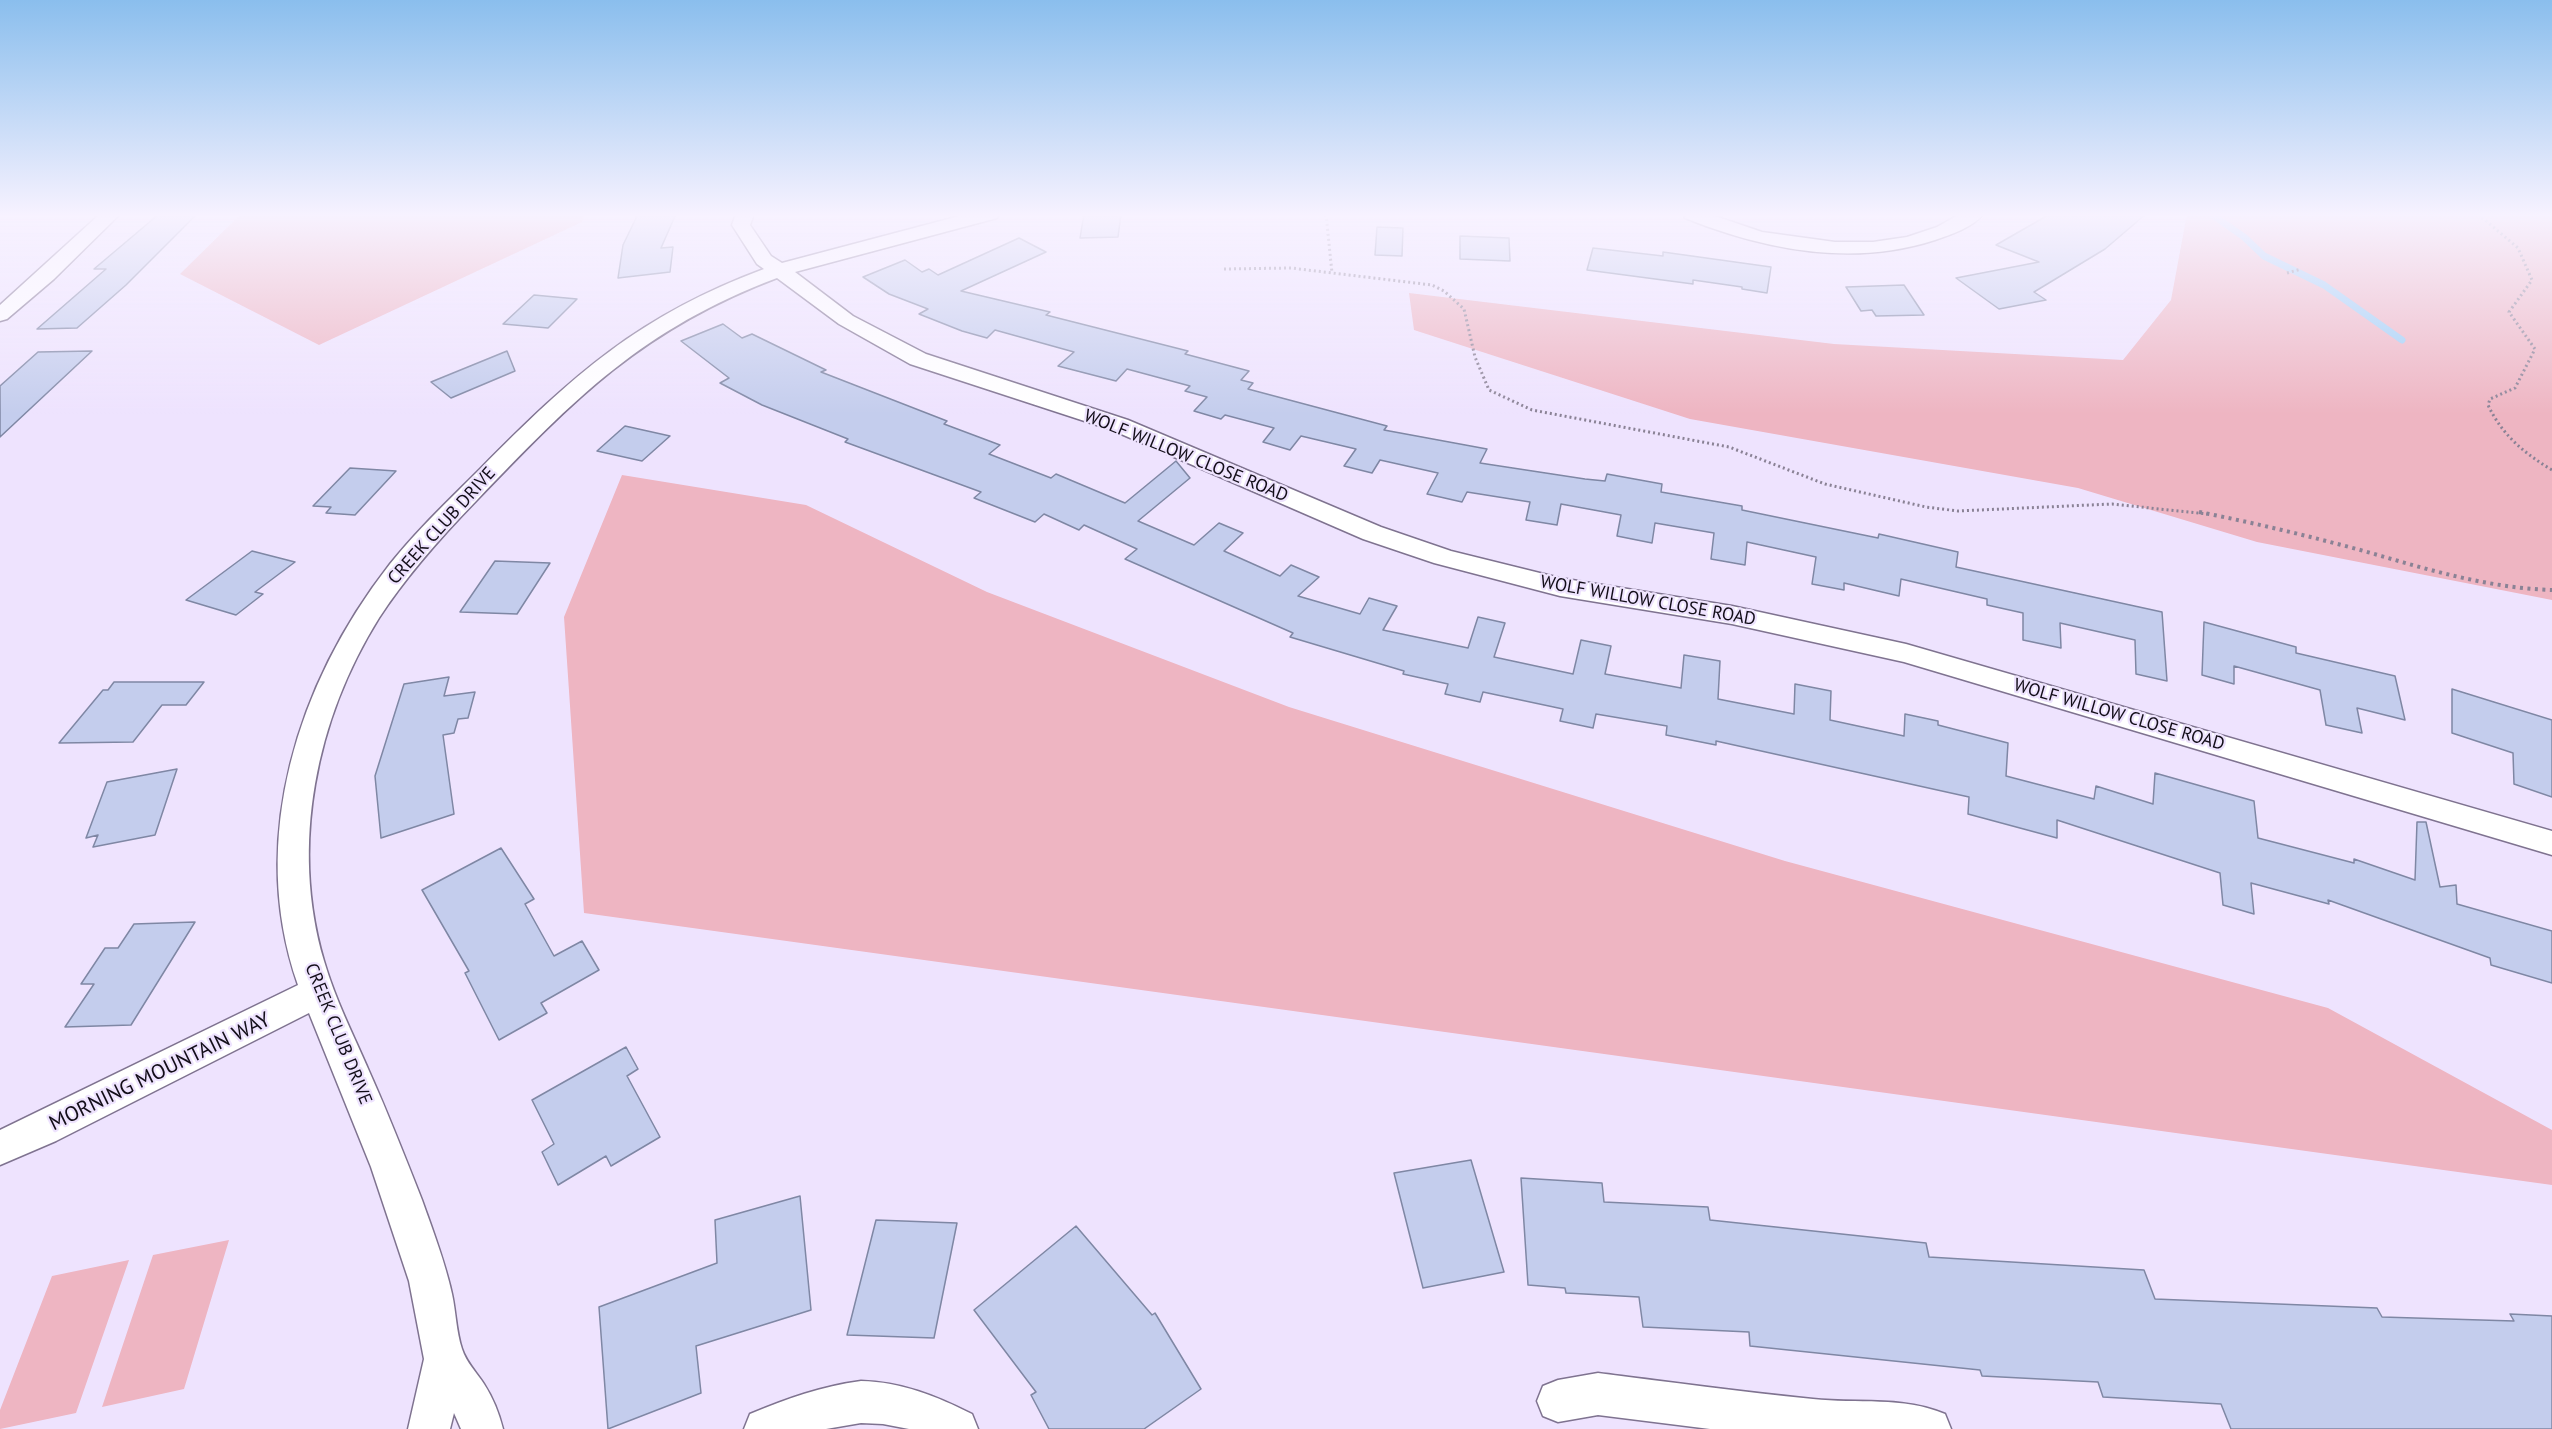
<!DOCTYPE html>
<style>
body{margin:0}
canvas{display:block;background:#eee3fe}
</style>
<canvas width="2552" height="1429"></canvas>
<script>
const g = document.querySelector('canvas').getContext('2d');
g.lineJoin = 'round';
function paint(path, color) { g.fillStyle = color; g.fill(path, 'evenodd'); }
function trace(path, color, width, dash) { g.strokeStyle = color; g.lineWidth = width; g.lineCap = dash ? 'butt' : 'round'; g.setLineDash(dash || []); g.stroke(path); }
function label(font, color, halo, rows, align = 'center') {
  g.font = font + ' "PT Sans",sans-serif'; g.lineWidth = 4.5; g.setLineDash([]); g.textBaseline = 'middle'; g.strokeStyle = halo; g.fillStyle = color; for (const [text, x, y, turn = 0] of rows) {
    g.save(); g.translate(x, y); g.rotate((+turn || 0) * Math.PI / 180); g.textAlign = isNaN(turn) ? turn : align; if (halo) g.strokeText(text, 0, 0); g.fillText(text, 0, 0); g.restore();
  }
}
paint(new Path2D(`
 M241,214H584L582,222L319,345L180,274Z
 M2187,214H2552V600L2257,542L2078,488L1690,419L1414,330L1409,293L1834,344L2123,360L2171,300Z
 M622,475L806,505L987,592L1289,707L1785,861L2328,1008L2552,1130V1185L584,913L564,617Z
 M229,1240L184,1389L102,1407L153,1255Z
 M129,1260L76,1413L0,1429V1410L52,1276Z`), '#eeb5c2');
trace(new Path2D(`
 M2214,216L2244,237L2264,256L2324,285L2402,340`), '#9dcef5', 7);
const building = new Path2D(`
 M159,214H197L126,285L77,328L37,329L106,269H94Z
 M638,214H676L661,248L673,247L670,272L618,278L623,245Z
 M1084,214H1121L1118,237L1080,238Z
 M2050,214H2146L2105,249L2034,292L2046,300L1999,309L1956,278L2039,262L1996,245Z
 M1377,227L1403,228L1402,256L1375,255Z
 M1460,236L1509,238L1510,261L1460,259Z
 M1019,238L1046,252L961,291L1050,312L1046,315L1188,351L1185,354L1249,371L1241,380L1253,383L1248,389L1387,426L1384,430L1487,449L1480,463L1585,479L1605,481L1607,474L1662,484L1661,492L1742,506V510L1878,538L1879,534L1958,552L1956,567L2162,612L2167,681L2136,674L2135,640L2060,623L2061,648L2023,640V613L1987,605V599L1901,579L1899,596L1844,583V590L1812,584L1816,557L1747,542L1745,565L1711,559L1714,533L1655,523L1652,543L1617,536L1621,515L1561,504L1557,525L1526,520L1530,502L1467,492L1462,502L1427,494L1438,473L1380,460L1372,473L1344,466L1356,449L1301,436L1290,450L1263,442L1274,428L1225,415L1221,419L1194,411L1207,397L1185,391L1190,386L1127,369L1116,381L1058,366L1074,352L995,330L987,338L962,331L919,314L928,309L889,294L863,277L905,260L922,272L929,269L938,275Z
 M1593,248L1663,256V252L1771,267L1767,293L1742,289V287L1693,280V284L1587,270Z
 M1904,285L1924,315L1876,316L1872,310L1861,311L1846,287Z
 M534,295L577,299L548,328L503,324Z
 M723,324L742,338L752,334L826,370L821,372L947,421L944,424L1000,445L989,454L1051,478L1056,474L1125,503L1176,461L1190,478L1138,521L1194,545L1219,523L1243,533L1224,551L1280,576L1291,565L1319,577L1298,596L1360,614L1369,598L1397,606L1383,630L1468,648L1478,617L1505,623L1494,657L1573,674L1581,640L1611,646L1605,674L1681,688L1684,655L1720,661L1718,699L1794,714L1795,684L1831,691L1830,720L1904,736L1905,714L1938,721V725L2008,743L2006,776L2094,799L2096,786L2153,804L2155,773L2254,801L2258,838L2354,863V859L2415,880L2417,822H2426L2440,887L2456,885L2457,904L2552,931V983L2491,965L2490,958L2328,900L2329,904L2251,883L2254,914L2223,905L2220,873L2057,820V838L1968,814L1969,797L1716,741V745L1666,735L1667,726L1596,714L1593,728L1560,721L1563,709L1483,692L1480,702L1445,694L1448,684L1403,674L1404,671L1290,637L1293,633L1125,559L1137,549L1084,525L1079,530L1044,514L1035,522L974,498L981,492L845,442L848,439L762,405L720,383L729,378L681,341Z
 M92,351L0,437V386L38,352Z
 M507,351L515,371L451,398L431,382Z
 M625,426L670,436L642,461L597,451Z
 M350,468L396,471L355,515L326,513L331,507L313,506Z
 M252,551L295,562L255,592L263,594L236,615L186,600Z
 M495,561L550,563L517,614L460,612Z
 M2204,622L2296,647V653L2395,676L2405,720L2357,708L2362,733L2326,725L2320,690L2234,666V684L2202,675Z
 M449,677L444,696L475,692L468,718L458,719L454,733L443,735L454,814L381,838L375,776L404,684Z
 M114,682H204L186,705H162L133,742L59,743L103,690H108Z
 M2452,689L2552,720V797L2514,784L2513,753L2452,733Z
 M177,769L155,835L93,847L98,835L86,838L107,782Z
 M501,848L534,899L525,904L554,956L582,941L599,970L541,1003L547,1013L499,1040L465,973L469,971L422,890Z
 M195,922L131,1025L65,1027L94,984H81L105,948H118L134,924Z
 M626,1047L638,1069L627,1076L660,1137L611,1166L606,1156L558,1185L542,1152L554,1144L532,1100Z
 M1471,1160L1504,1272L1423,1288L1394,1173Z
 M1521,1178L1602,1183L1604,1202L1708,1207L1710,1220L1926,1243L1929,1257L2144,1270L2155,1299L2377,1308L2382,1317L2514,1321L2510,1314L2552,1316V1429H2231L2221,1404L2103,1397L2098,1382L1982,1376L1980,1370L1750,1346L1749,1332L1643,1327L1639,1297L1566,1293L1565,1288L1528,1285Z
 M800,1196L811,1310L696,1346L701,1393L608,1429L599,1307L717,1263L715,1220Z
 M876,1220L957,1223L934,1338L847,1335Z
 M1076,1226L1152,1315L1155,1313L1201,1389L1144,1429H1049L1031,1395L1036,1392L974,1310Z`);
paint(building, '#c4cded');
trace(building, '#7f87a4', 1.5);
const minor = new Path2D(`
 M100,214H120L54,279L7,319L0,321V305Z
 M736,214H754L750,225L771,256L782,263L967,214H999L997,218L795,272L853,316L926,354L1128,420L1381,527L1451,551L1560,578L1732,606L1906,644L2552,831V855L1904,662L1732,624L1560,596L1434,563L1363,539L1112,430L910,364L839,324L777,278C642,329 575,398 477,500C441,537 407,575 379,618C316,719 290,845 324,961C335,999 353,1034 369,1071C388,1113 405,1157 422,1200C433,1231 445,1262 452,1294C456,1312 456,1331 462,1349C466,1362 477,1373 484,1384C493,1398 499,1413 503,1429H461L454,1413L450,1429H408L424,1359L409,1281L371,1167L309,1013L56,1141L0,1165V1130L298,985C247,839 298,682 390,564C417,530 449,500 480,469C573,375 638,316 764,269L757,264L732,225Z
 M1683,214H1709L1762,232L1835,242H1873L1907,237L1937,227L1960,214H1983C1974,227 1950,235 1935,240C1852,267 1765,250 1685,218Z
 M1598,1373C1670,1382 1741,1392 1813,1399C1857,1404 1903,1396 1945,1414L1951,1429H1710L1598,1415L1558,1422L1543,1416L1537,1401L1543,1386L1558,1380Z
 M861,1381C902,1382 936,1396 972,1414L978,1429H909L883,1424L861,1423L826,1429H744L750,1414C786,1399 822,1386 861,1381Z`);
trace(minor, '#7f7390', 3);
trace(new Path2D(`
 M1326,214L1332,273
 M2478,214L2518,248L2532,280L2509,312L2535,349L2515,388L2490,399L2488,405C2502,435 2524,453 2552,470
 M1224,269L1291,268L1432,285L1444,291L1464,309L1475,357L1489,390L1532,410L1729,447L1825,484L1926,507L1958,511L2112,504L2207,514
 M2287,273L2301,269`), '#8a8295', 3, [2, 3]);
trace(new Path2D(`
 M2199,512C2255,523 2309,536 2364,551C2426,569 2487,588 2552,590`), '#8a8295', 4, [3, 4.5]);
paint(minor, '#fff');
const sky = g.createLinearGradient(0, 0, 0, 414);
sky.addColorStop(0, '#8abeed');
sky.addColorStop(0.52, '#f7f2ff');
sky.addColorStop(1, '#f7f2ff00');
g.fillStyle = sky;
g.fillRect(0, 0, 2552, 414);
label('18px', '#120d18', '#eee3fe', [
 ["WOLF WILLOW CLOSE ROAD",1186,456,22],
 ["CREEK CLUB DRIVE",442,526,-48],
 ["WOLF WILLOW CLOSE ROAD",1648,601,10],
 ["WOLF WILLOW CLOSE ROAD",2119,715,16],
 ["CREEK CLUB DRIVE",338,1034,68]
]);
label('21px', '#120d18', '#eee3fe', [
 ["MORNING MOUNTAIN WAY",160,1072,-26]
]);
</script>
